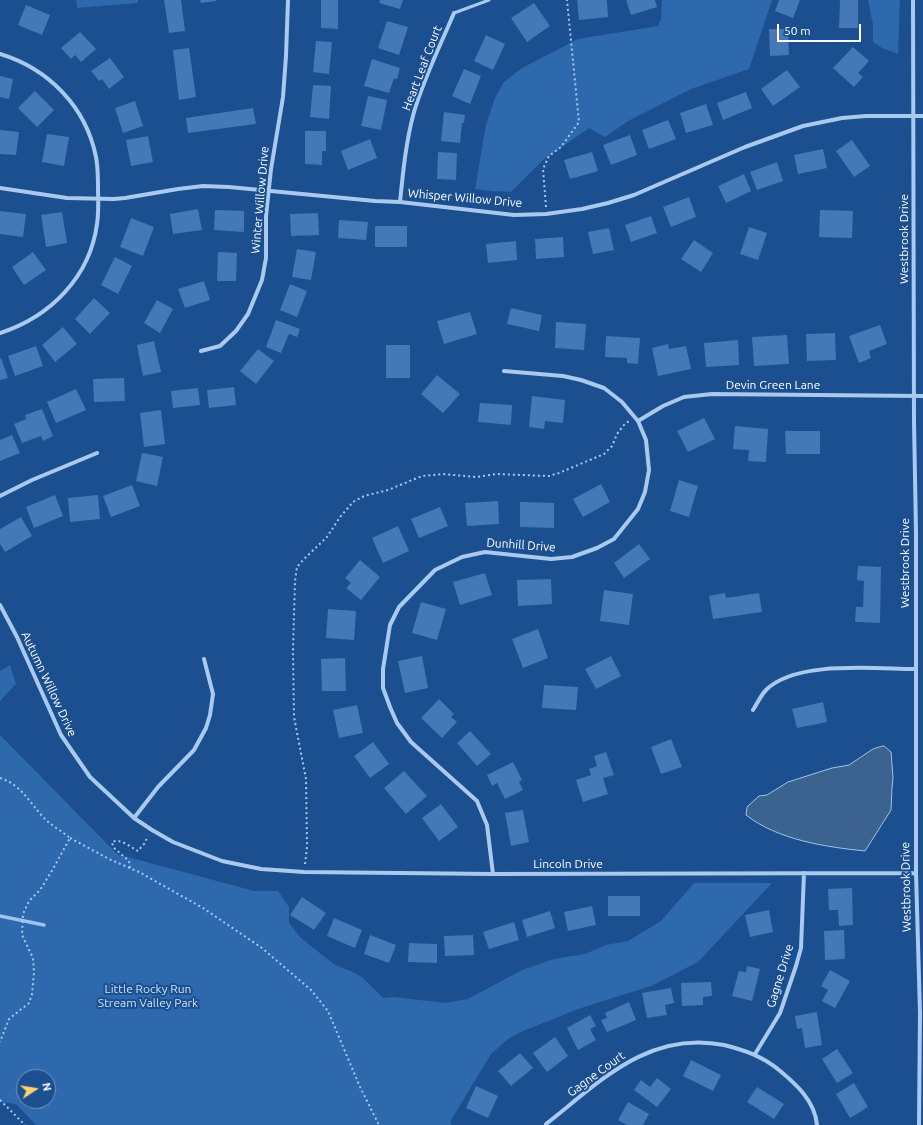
<!DOCTYPE html>
<style>
body{margin:0}
#map{position:relative;width:923px;height:1125px;overflow:hidden;background:#1b4f8f;font-family:Ubuntu,sans-serif}
canvas{display:block}
.north{position:absolute;left:16px;top:1069px;width:40px;height:40px;box-sizing:border-box;background:#1b4f8f;border:1px solid #7695bc;border-radius:50%;rotate:78deg;font-size:11px;font-weight:700;line-height:16px;text-align:center;color:#fff}
.north::after{content:'';display:block;margin:auto;width:14px;height:18px;background:#ffd166;clip-path:polygon(50% 0,100% 100%,50% 72%,0 100%)}
.scale{position:absolute;left:777px;top:24px;width:84px;height:18px;box-sizing:border-box;border:2px solid #fff;border-top:0;padding-left:5px;font-size:12px;line-height:14px;white-space:nowrap;color:#fff;-webkit-text-stroke:3px #1b4f8f;paint-order:stroke}
</style>
<div id="map">
<canvas width="923" height="1125"></canvas>
<div class="north">N</div>
<div class="scale">50 m</div>
</div>
<script>
const g = document.querySelector('canvas').getContext('2d');
g.lineJoin = 'round';
function paint(path, color) { g.fillStyle = color; g.fill(path, 'evenodd'); }
function trace(path, color, width, dash) { g.strokeStyle = color; g.lineWidth = width; g.lineCap = dash ? 'butt' : 'round'; g.setLineDash(dash || []); g.stroke(path); }
function label(font, color, halo, rows, align = 'center') {
  g.font = font + ' Ubuntu,sans-serif'; g.lineWidth = 4; g.setLineDash([]); g.textBaseline = 'middle'; g.strokeStyle = halo; g.fillStyle = color; for (const [text, x, y, turn = 0] of rows) {
    g.save(); g.translate(x, y); g.rotate((+turn || 0) * Math.PI / 180); g.textAlign = isNaN(turn) ? turn : align; if (halo) g.strokeText(text, 0, 0); g.fillText(text, 0, 0); g.restore();
  }
}
paint(new Path2D(`
 M76,0H138V3L77,8Z
 M662,0H772L749,69L691,89L628,121L605,137L589,128L542,161L511,192L492,191L475,189L486,125L495,98L504,82L522,68L578,39L658,26L661,19Z
 M868,0H900L898,54L882,48L873,42V25Z
 M10,665L16,684L0,701V671Z
 M0,735L117,854L254,891H278L289,907V923L301,938L335,965L355,973L363,978L383,998L394,997L445,1003L468,999L522,970L554,959L585,954L606,945L628,941L661,921L694,883H772L698,962L651,986L578,1009L521,1032L508,1039L491,1054L450,1122L452,1125H36L16,1104L0,1102ZM24,1077H48V1101H24Z`), '#2e69ad');
const water = new Path2D(`
 M884,746L891,752L893,778L892,788L891,810L865,851C826,847 778,840 746,815L747,807L759,796L767,795L788,782L832,768L849,765L873,749Z`);
paint(water, '#3c6290');
trace(water, '#9cc4f0', 1);
trace(new Path2D(`
 M0,916L44,925`), '#9cc4f0', 3.5);
paint(new Path2D(`
 M164,0H181L185,31L169,33Z
 M200,0H216V1L201,3Z
 M321,0H338V29L321,28Z
 M380,0H403L400,9L379,3Z
 M577,0H607L608,17L579,20Z
 M626,0H655L657,7L631,15Z
 M779,0H800L793,18L775,11Z
 M840,0H858V28H839Z
 M534,3L550,26L527,42L511,18Z
 M26,5L50,15L42,35L18,25Z
 M387,21L408,27L399,55L378,48Z
 M769,29H788L789,55L770,56Z
 M80,32L96,49L81,62L75,55L71,59L61,48Z
 M486,35L505,44L493,70L474,61Z
 M316,41L332,42L329,74L313,72Z
 M853,47L869,61L858,73L863,77L854,87L833,68Z
 M189,48L196,97L179,100L173,50Z
 M110,58L124,77L109,89L102,79L99,81L91,71Z
 M372,59L400,68L397,79L394,78L389,93L364,86Z
 M464,69L481,76L470,104L452,96Z
 M787,70L800,87L773,106L761,89Z
 M0,76L13,79L9,99L0,97Z
 M313,85L331,86L329,119L310,117Z
 M35,91L54,110L37,127L18,108Z
 M746,92L752,108L723,120L717,103Z
 M368,96L387,100L381,130L361,126Z
 M135,101L143,126L123,133L115,108Z
 M706,104L713,125L686,133L680,113Z
 M253,108L256,124L188,133L186,118Z
 M444,112L465,115L464,123H462L460,143L441,141Z
 M668,120L676,139L649,149L642,130Z
 M0,130L19,132L16,155L0,154Z
 M305,131H326V151H322V165L305,164Z
 M47,134L69,137L64,166L42,162Z
 M630,135L637,155L611,165L603,145Z
 M148,136L153,162L131,166L126,140Z
 M370,139L377,158L348,170L341,151Z
 M852,140L870,166L854,177L836,151Z
 M823,149L827,168L798,174L794,155Z
 M438,152L457,153L456,180L437,179Z
 M592,152L598,171L570,179L564,160Z
 M777,162L783,181L757,190L750,172Z
 M744,174L751,191L726,203L718,186Z
 M689,197L696,217L671,227L663,207Z
 M198,209L202,230L173,234L170,214Z
 M215,210L244,211V232L214,230Z
 M820,210L853,211L852,238L819,237Z
 M0,211L26,214L23,237L0,234Z
 M62,212L67,243L46,247L41,215Z
 M318,213L319,235L291,236L290,214Z
 M651,216L657,233L631,242L625,225Z
 M131,218L154,227L143,256L120,247Z
 M339,220L368,222L366,240L338,238Z
 M375,226H407V247H375Z
 M749,227L767,233L758,260L740,254Z
 M609,228L614,250L593,254L588,232Z
 M563,237L564,257L536,259L535,239Z
 M694,240L713,253L701,272L681,259Z
 M516,241L517,260L488,263L486,244Z
 M297,249L316,252L311,280L292,277Z
 M33,252L46,270L24,285L12,267Z
 M218,252L237,253L236,281H217Z
 M115,257L132,266L118,294L101,285Z
 M204,281L210,300L185,308L178,289Z
 M290,284L307,291L297,317L280,310Z
 M94,298L110,313L90,334L75,319Z
 M157,300L173,309L160,333L144,323Z
 M511,308L542,315L539,331L507,324Z
 M470,312L477,334L444,344L437,321Z
 M276,320L300,329L297,337L289,334L281,353L266,347Z
 M556,322L586,324L584,350L555,348Z
 M880,325L887,344L869,351L871,358L859,363L849,336Z
 M63,327L77,344L55,362L42,345Z
 M835,333L836,360L807,361L806,334Z
 M787,335L789,364L754,366L752,337Z
 M606,336L640,338L638,364L627,363V358L605,357Z
 M738,340L739,365L706,367L704,343Z
 M154,341L161,372L143,376L137,345Z
 M668,344L669,349L686,346L691,369L658,376L652,348Z
 M386,345H410V378H386Z
 M36,346L43,366L15,376L8,356Z
 M258,349L274,361L256,384L240,371Z
 M1,358L8,378L0,380V359Z
 M437,375L460,394L443,413L421,394Z
 M124,378L125,401L94,402L93,379Z
 M234,387L236,405L209,408L207,390Z
 M198,388L200,405L173,408L171,391Z
 M76,389L86,410L56,423L47,402Z
 M532,396L565,400L563,423L545,421L544,429L529,427Z
 M480,403L512,405L511,425L478,422Z
 M42,409L53,436L43,441L41,436L22,443L14,424L26,419L25,415Z
 M161,410L165,444L144,447L140,413Z
 M704,418L715,439L688,452L677,431Z
 M735,426L768,429L766,462L748,461L749,450L733,449Z
 M785,431H820V454H786Z
 M12,435L20,453L0,461V440Z
 M142,453L163,457L157,486L136,481Z
 M679,480L698,486L689,517L670,511Z
 M601,484L610,502L583,517L573,499Z
 M132,485L140,506L111,517L103,496Z
 M55,495L63,516L34,528L26,507Z
 M98,495L100,519L70,522L68,498Z
 M498,501L499,524L467,526L465,503Z
 M520,502L554,503V528L520,527Z
 M440,507L448,526L419,538L411,519Z
 M21,517L32,536L5,552L0,544V529Z
 M398,526L409,551L383,563L372,538Z
 M639,544L650,559L624,578L614,563Z
 M360,560L380,577L361,600L346,588L351,583L345,578Z
 M858,566L881,567L880,623L855,622L856,607H863L864,581L857,580Z
 M485,573L492,595L460,605L453,582Z
 M551,579L552,604L518,606L517,580Z
 M604,590L633,594L629,625L600,621Z
 M725,593L726,598L759,593L762,612L713,619L709,596Z
 M421,602L446,609L437,640L412,633Z
 M328,609L356,611L354,640L326,638Z
 M538,629L548,658L523,668L512,639Z
 M422,656L428,688L405,693L398,661Z
 M611,656L621,676L596,689L585,669Z
 M345,658L346,691H322L321,659Z
 M544,685L578,687L576,710L542,708Z
 M439,699L454,714L451,717L457,722L442,738L421,718Z
 M823,702L827,722L797,728L792,709Z
 M357,705L363,733L339,738L333,710Z
 M470,731L491,754L477,766L457,743Z
 M671,739L682,767L661,774L651,747Z
 M373,742L389,764L370,778L354,756Z
 M606,752L614,775L603,778L608,794L583,802L576,780L591,775L589,769L597,766L594,756Z
 M513,762L522,780L519,782L523,790L505,799L497,783L492,786L487,775Z
 M404,771L427,796L406,814L384,788Z
 M441,804L458,827L439,841L422,818Z
 M523,810L529,842L511,846L505,813Z
 M852,888L853,925L839,926L838,910H829L828,889Z
 M608,896H640V916H608Z
 M302,897L326,913L314,930L290,915Z
 M592,906L596,925L568,931L564,912Z
 M769,910L773,932L750,937L745,915Z
 M550,911L555,928L527,937L522,920Z
 M334,918L362,930L355,948L327,936Z
 M514,922L519,940L489,949L483,932Z
 M844,930L845,959L825,960L824,931Z
 M370,935L396,945L389,963L364,954Z
 M473,935L474,955L445,956L444,936Z
 M409,943L437,944V963L408,962Z
 M747,966L760,969L752,1001L732,996L739,971L746,972Z
 M830,970L850,981L835,1008L822,1001L828,990L821,986Z
 M711,982L712,996L703,997V1005L682,1006L681,983Z
 M671,988L674,1003L665,1005L667,1015L647,1018L642,993Z
 M629,1002L636,1020L607,1032L601,1020L607,1018L605,1013Z
 M817,1012L822,1045L805,1048L802,1028L797,1029L795,1016Z
 M590,1015L596,1026L590,1029L596,1040L578,1050L567,1028Z
 M555,1037L568,1056L547,1072L533,1053Z
 M837,1049L853,1073L837,1083L822,1059Z
 M520,1053L533,1068L511,1086L498,1071Z
 M691,1060L721,1075L713,1091L683,1076Z
 M657,1078L671,1089L657,1107L634,1090L641,1080L650,1087Z
 M854,1083L868,1107L850,1118L836,1094Z
 M476,1086L498,1096L488,1118L466,1108Z
 M757,1087L784,1104L774,1119L747,1102Z
 M628,1102L649,1114L643,1125H627L618,1120Z`), '#4478b7');
trace(new Path2D(`
 M546,207L543,169L549,156L561,147L579,122L567,0
 M0,778C23,785 31,806 47,821C54,827 63,832 70,838L53,869L40,890L29,901L23,914L22,935L33,958L34,972L32,994L29,1003L9,1019L0,1042
 M70,838L109,859L139,872L203,908L262,948L311,990L328,1011L360,1087L379,1125
 M305,864L307,847L306,779L294,717L293,651L295,581L297,567L304,559L327,537L340,517L353,502L364,496L388,490L422,476L443,474L476,477L496,474L549,476L559,473L604,454L612,446L617,434L623,426L629,421
 M130,868L129,861L113,847L112,842C121,838 130,847 138,851L144,844L148,836
 M0,1100L25,1125`), '#a9c9ee', 2, [2, 3]);
trace(new Path2D(`
 M454,13L489,0`), '#a9c9ee', 3);
trace(new Path2D(`
 M913,0L914,422L916,532V873L920,1013L919,1125
 M0,54C49,69 86,107 96,157C98,167 98,177 98,187C98,199 99,212 97,224C90,277 50,317 0,333
 M0,188L67,198L114,199L125,198L178,189L203,186L229,187L375,201L400,202L514,215L546,214L582,209L608,203L634,195L745,147L803,126L842,118L866,116H923
 M400,202C403,172 406,141 414,112C424,78 440,46 454,13
 M201,351L220,346L236,331L248,314L262,280L266,258V216L271,169L283,97L286,56L288,0
 M638,421L663,406L684,397L712,394L923,396
 M0,496L32,480L97,453
 M0,605L17,637L61,735L90,777L134,818L152,830L173,842L222,861L261,869L304,872L493,874L916,873
 M753,710C757,704 761,695 766,690C796,660 875,669 915,669
 M134,818L158,787L194,750L206,728L210,715L213,694L204,659
 M493,874L487,825L477,801L411,742L397,723L390,707L383,688V669L390,625L399,607L435,570L462,557L485,552L551,559L572,557L597,548L614,539L638,509L645,492L649,470L646,440L638,421L622,402L604,388L581,380L563,376L504,371
 M755,1054L780,1013L796,966L801,948L804,873
 M546,1124C600,1082 648,1030 724,1045C744,1050 762,1056 779,1070C796,1084 815,1101 817,1125`), '#a9c9ee', 4);
label('12px', '#fff', '#1b4f8f', [
 ["Heart Leaf Court",422,68,-69],
 ["Whisper Willow Drive",465,198,5],
 ["Winter Willow Drive",260,200,-85],
 ["Westbrook Drive",904,239,-90],
 ["Devin Green Lane",773,385],
 ["Dunhill Drive",521,545,4],
 ["Westbrook Drive",905,563,-90],
 ["Autumn Willow Drive",49,684,65],
 ["Lincoln Drive",568,864],
 ["Westbrook Drive",906,887,-91],
 ["Gagne Drive",780,976,-73],
 ["Gagne Court",596,1074,-36]
]);
label('12px', '#cfe3fa', '#1b4f8f', [
 ["Little Rocky Run",148,989],
 ["Stream Valley Park",148,1003]
]);
</script>
